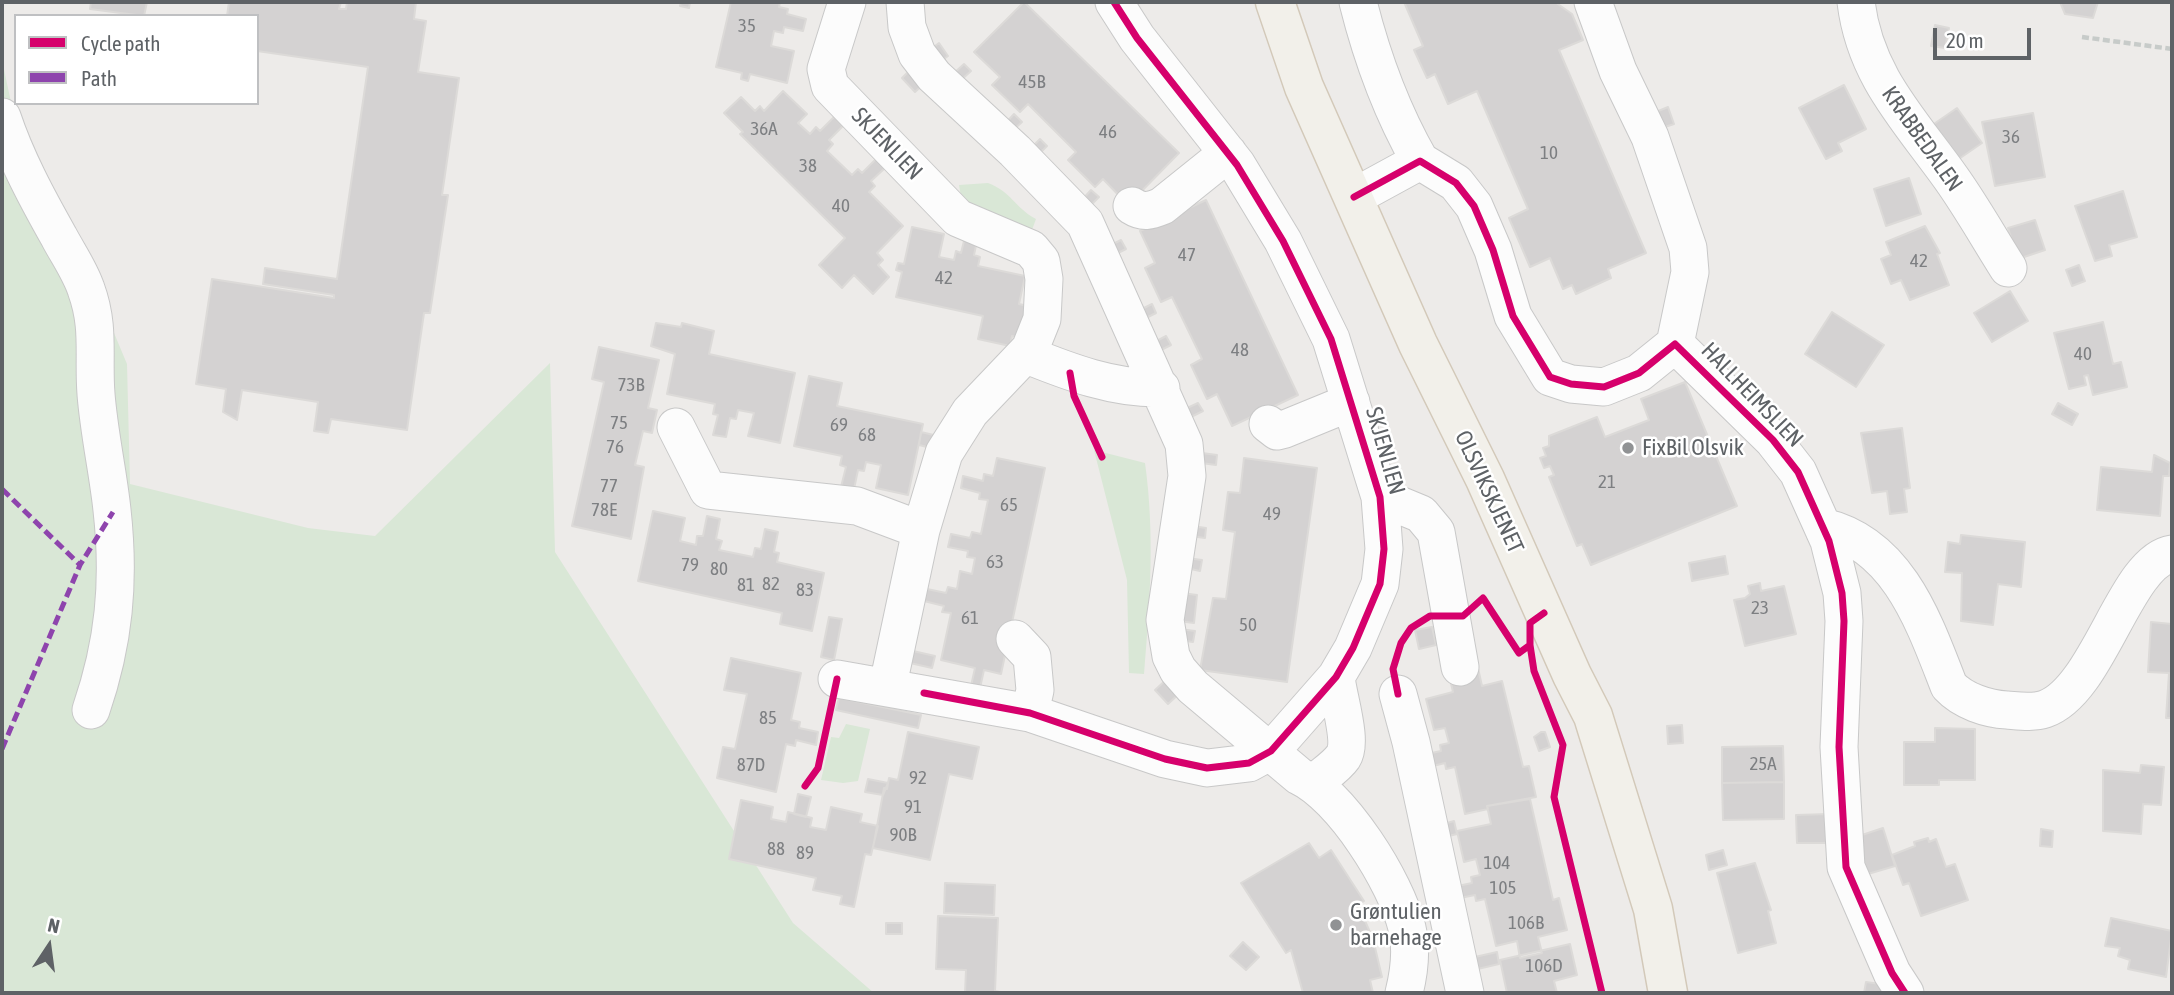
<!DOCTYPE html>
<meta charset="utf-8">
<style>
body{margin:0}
#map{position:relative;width:2174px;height:995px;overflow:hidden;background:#edebe9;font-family:"Asap Condensed",sans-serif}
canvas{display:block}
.frame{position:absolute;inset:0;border:4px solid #5e6266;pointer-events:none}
.legend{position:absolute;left:14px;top:14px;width:245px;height:91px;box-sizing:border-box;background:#fff;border:2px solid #bfc0c2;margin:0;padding:9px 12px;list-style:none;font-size:21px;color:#5e6266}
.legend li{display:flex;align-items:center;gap:14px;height:35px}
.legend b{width:35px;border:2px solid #bfc0c2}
.north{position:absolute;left:14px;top:911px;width:70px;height:70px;-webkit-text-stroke:5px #fff;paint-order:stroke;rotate:13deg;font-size:19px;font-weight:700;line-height:28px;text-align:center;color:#5e6266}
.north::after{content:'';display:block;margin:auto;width:24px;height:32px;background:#5e6266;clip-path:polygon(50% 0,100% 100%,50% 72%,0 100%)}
.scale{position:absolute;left:1933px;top:28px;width:98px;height:32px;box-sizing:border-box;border:4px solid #5e6266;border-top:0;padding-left:9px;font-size:21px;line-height:24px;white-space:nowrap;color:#5e6266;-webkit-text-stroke:5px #fff;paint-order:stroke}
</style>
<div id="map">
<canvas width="2174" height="995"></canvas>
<div class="frame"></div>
<ul class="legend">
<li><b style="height:9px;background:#d6006c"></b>Cycle path</li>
<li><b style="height:9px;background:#8e44ad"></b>Path</li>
</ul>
<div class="north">N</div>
<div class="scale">20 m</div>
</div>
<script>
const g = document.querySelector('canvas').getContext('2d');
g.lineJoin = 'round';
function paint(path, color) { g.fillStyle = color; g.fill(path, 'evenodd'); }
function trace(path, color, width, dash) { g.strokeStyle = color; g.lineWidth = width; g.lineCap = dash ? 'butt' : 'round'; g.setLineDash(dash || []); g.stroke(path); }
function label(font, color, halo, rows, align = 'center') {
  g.font = font + ' "Asap Condensed",sans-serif'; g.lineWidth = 5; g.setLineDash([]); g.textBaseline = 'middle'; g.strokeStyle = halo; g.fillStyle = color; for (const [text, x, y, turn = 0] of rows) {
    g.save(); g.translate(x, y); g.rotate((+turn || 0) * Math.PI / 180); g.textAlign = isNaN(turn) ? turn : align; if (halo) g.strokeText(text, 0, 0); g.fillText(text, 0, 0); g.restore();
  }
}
paint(new Path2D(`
 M2,60L25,168L83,259L127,364L130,484L308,528L375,536L550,363L555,552L793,923L874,993H2Z
 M988,183C1012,192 1014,207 1036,219L1029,238L963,208L959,185Z
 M1094,450L1145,463C1155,534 1150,603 1144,674L1129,673L1127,580Z
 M846,724L870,729L858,781L843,783L821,780L831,737L839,738Z`), '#d9e7d6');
const building = new Path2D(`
 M91,2H147L144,16L90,9Z
 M229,2H341L339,9H346L347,2H416L414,19L426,21L418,72L459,78L442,195H448L430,313H424L407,430L331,419L328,433L314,431L318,402L242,390L237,420L223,412L226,389L196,384L212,279L334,298V295L263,284L265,268L337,279L368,67L257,51V16H227Z
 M681,2H690L689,8L680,6Z
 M731,2H780L779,7L788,9L787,14L806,19L803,31L784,27L783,33L774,31L771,46L794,51L787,83L750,74L748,81L741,79L742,73L716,67Z
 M1024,2L1179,153L1128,205L1103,179L1095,187L1068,160L1076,152L1028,104L1020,112L992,85L1000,77L974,52Z
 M1404,2H1555L1572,14L1583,40L1559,50L1646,253L1608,269L1611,278L1576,294L1572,285L1563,289L1550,258L1530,267L1509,218L1528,209L1477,91L1448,104L1435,74L1427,78L1414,50L1423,46Z
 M2060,2H2098L2093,18L2065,14Z
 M1935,25L1949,28L1945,48L1931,46Z
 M939,43L948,56L936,65L927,52Z
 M964,64L971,71L960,81L953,74Z
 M914,66L928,80L915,92L902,78Z
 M1844,85L1866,129L1838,143L1842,151L1826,159L1799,108Z
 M783,91L807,114L798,123L810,134L816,127L820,131L834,117L843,126L829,140L833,144L827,151L852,175L858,169L862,173L876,159L885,168L871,181L875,186L869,192L903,226L877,253L883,260L878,265L889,277L873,294L854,275L842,288L819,265L845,238L740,134L743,132L724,113L741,97L755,111L760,106L764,111Z
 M1668,107L1674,124L1662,128L1656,112Z
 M1957,108L1982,143L1953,163L1928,128Z
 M2033,113L2045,177L1995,186L1982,122Z
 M1014,114L1022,122L1011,132L1004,125Z
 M1040,139L1047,146L1036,157L1029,150Z
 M1909,178L1921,214L1886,226L1874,189Z
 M1091,190L1099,197L1088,208L1081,201Z
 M2123,191L2137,237L2109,245L2112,256L2095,261L2075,206Z
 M1206,200L1298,395L1232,426L1217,394L1207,399L1191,365L1202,359L1172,297L1161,302L1145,268L1155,263L1140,231Z
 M2035,220L2045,250L2018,259L2008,228Z
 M1925,226L1940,253L1937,254L1949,285L1910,300L1901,280L1891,284L1881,259L1891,255L1886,242Z
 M912,227L944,234L939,257L954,260L956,251L961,253L966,233L978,236L974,255L980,257L978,266L1025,276L1019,304L1036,308L1021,338L1012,336L1010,346L978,339L983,316L896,297L902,272L896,270L898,263L904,264Z
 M1121,240L1126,249L1112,256L1107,247Z
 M2079,265L2085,281L2072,286L2066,270Z
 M2010,291L2028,321L1992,342L1974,313Z
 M1152,304L1156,313L1142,320L1138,311Z
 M1832,312L1884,345L1856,387L1805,354Z
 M2103,322L2113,364L2121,362L2127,387L2093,395L2088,375L2084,376L2086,385L2069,389L2054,333Z
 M656,323L681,327L682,323L714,331L709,354L795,373L780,443L748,436L754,413L738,410L736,419L730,418L726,437L713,435L718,415L713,414L715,404L667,394L675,354L651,346Z
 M1166,336L1171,345L1157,352L1153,343Z
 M599,347L659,360L648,408L657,410L652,433L643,431L635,465L644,467L631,539L572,526L604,382L592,379Z
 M809,376L842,383L837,406L923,424L908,495L876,488L881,465L866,462L864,471L858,470L854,489L841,487L846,467L840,465L842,456L794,446Z
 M1685,382L1737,506L1591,565L1582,544L1577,546L1549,477L1554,475L1550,466L1544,468L1540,458L1546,456L1543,448L1549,446V436L1597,417L1605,437L1649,420L1641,399Z
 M1198,403L1203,411L1189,418L1185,409Z
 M2058,403L2078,414L2072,425L2052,414Z
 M1902,428L1910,488L1904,489L1907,512L1890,514L1887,491L1872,493L1861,433Z
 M921,432L942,437L939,450L919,445Z
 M1202,453L1217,455L1216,465L1201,463Z
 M2154,455L2170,463L2169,476H2163L2160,516L2097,510L2101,467L2152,472Z
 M997,458L1045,468L1001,674L984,670L980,688L971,686L975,668L941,660L951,613L942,612L944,606L924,601L927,589L946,593L948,587L957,589L960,571L972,574L975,558L967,557L968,551L948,547L951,534L970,538L972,532L981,534L988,500L979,499L980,493L961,488L963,476L983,481L984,474L993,476Z
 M1244,458L1317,468L1287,682L1200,670L1213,598L1226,599L1235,532L1223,530L1228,492L1240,493Z
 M653,511L685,518L680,541L696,545L697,536H703L707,516L720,519L716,539L722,541L719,550L753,557L755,548L761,549L765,529L778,532L774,552L779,553L777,562L824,573L812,631L780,624L782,613L638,581Z
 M1192,526L1206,528L1205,538L1190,536Z
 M1961,535L2025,542L2021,587L1998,584L1993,625L1961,621L1962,573L1945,572L1948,542L1960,544Z
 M1725,556L1728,574L1692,581L1689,563Z
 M1187,558L1202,560L1200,571L1186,568Z
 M1760,583L1761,591L1784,586L1796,634L1745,646L1734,600L1745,598L1750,594L1748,586Z
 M1182,593L1197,595L1194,623L1178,621Z
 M829,617L842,619L834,660L821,657Z
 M2151,622L2172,624V718H2166L2169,673L2148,672Z
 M1432,627L1436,645L1419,649L1415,630Z
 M1180,629L1195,631L1193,642L1178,640Z
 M913,651L935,656L932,668L910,663Z
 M731,658L801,673L791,720L800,722L799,728L818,732L816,745L796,740L795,746L786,744L776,792L717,778L723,747L735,749L747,694L724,690Z
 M1478,668L1482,686L1502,681L1523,767L1529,766L1536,797L1487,806L1488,809L1465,814L1455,767L1446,769L1445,763L1425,768L1422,755L1441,751L1440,745L1449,743L1445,728L1434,730L1426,699L1453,692L1449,675Z
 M1168,678L1181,692L1168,704L1155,690Z
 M839,698L921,715L918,728L836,710Z
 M1682,725L1683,743L1668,744L1667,726Z
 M1935,728L1975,729V780H1939V785H1904V742H1935Z
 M908,732L979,747L972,779L949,774L930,860L873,848L884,788L887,789L889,778L898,780Z
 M1541,732H1545L1550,747L1539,751L1534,737Z
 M1783,746L1784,782L1722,783V747Z
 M2141,765L2164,767L2161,805L2143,804L2141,834L2103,831V770L2140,773Z
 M868,779L888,783L883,795L865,792Z
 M1784,782V819L1723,820L1722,783Z
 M798,794L811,797L806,817L794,814Z
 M1530,799L1553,900L1559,898L1567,930L1538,937L1542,953L1520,958L1517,941L1496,946L1485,899L1476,901L1475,895L1455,899L1453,887L1472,883L1471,877L1480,875L1476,859L1464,862L1457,831L1491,824L1487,806Z
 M741,800L773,807L771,819L786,822L788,812L812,818L810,827L826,830L831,807L862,814L860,822L878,826L871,855L865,854L854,907L840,904L842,896L813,890L816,878L729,859Z
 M1830,814L1831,843H1797L1796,815Z
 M1454,821L1457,834L1436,839L1433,827Z
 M1883,828L1895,866L1868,874L1856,837Z
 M2041,829L2053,831L2052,847L2040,846Z
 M1928,838L1929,842L1936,839L1946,867L1955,864L1968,900L1921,916L1909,883L1903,885L1892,855L1915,846L1914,842Z
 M1309,843L1319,858L1331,850L1364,901L1358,905L1373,939L1382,977L1370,980L1373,993H1303L1291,950L1286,953L1241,883Z
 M1723,850L1727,865L1709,870L1706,855Z
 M1755,863L1771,910L1768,911L1776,943L1738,953L1717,873Z
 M945,883L995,885L994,915L944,913Z
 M938,916L998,918L995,991L1006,993H965L966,970L936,969Z
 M2111,918L2172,931L2166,977L2128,969L2130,960L2118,956L2120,948L2105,946Z
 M886,923H902V934H886Z
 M1243,942L1259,957L1246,970L1230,956Z
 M1570,944L1577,975L1554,981L1557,993H1507L1500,960Z
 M1497,952L1499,964L1469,971L1466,959Z
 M1866,982L1888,985L1887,993H1864Z`);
paint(building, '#d4d2d2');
trace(building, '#dcdad8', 2);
const minor = new Path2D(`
 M847,2L826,69L830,86L958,218L1031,249L1041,261L1044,279L1042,319L1030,349L970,412L944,453L921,530L888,685
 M905,2L907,27L917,54L934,76L1015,151L1085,223L1184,444L1187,476L1165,620L1171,656L1178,670L1193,687L1299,776C1342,796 1396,882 1407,928C1412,949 1409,973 1404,993
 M1358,2C1372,58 1392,112 1420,161
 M1856,2C1865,76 1909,119 1951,178C1971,206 1989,238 2008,268
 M2,117C16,159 37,198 59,237C68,254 80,271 86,289C100,327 93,356 96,394C99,433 108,472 112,510C120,582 114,643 91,710
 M1354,197L1420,161L1456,183L1474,206L1493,250L1513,316L1550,377L1571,384L1604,387L1639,373L1675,344L1690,272L1688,248L1650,137L1618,71L1593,2
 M1132,206C1143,213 1150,211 1162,206L1228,153
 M1675,344L1773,440L1798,472L1829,541L1842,593L1844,621L1839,747L1846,867L1892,973L1905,993
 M1027,355C1069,372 1114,389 1161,388
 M1268,424L1277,431L1285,429L1351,402
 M676,427L708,490L857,506L921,530
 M1380,497L1421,514L1436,532L1460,667
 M1823,527C1898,544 1924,622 1949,686C1963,701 1987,709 2007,710C2020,711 2033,713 2045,709C2099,690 2125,561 2172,554
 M1015,639L1032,657L1035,690L1030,713
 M837,679L1030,713L1165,759L1207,768L1249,763L1271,751L1336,677L1353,648L1380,584L1384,549L1380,497L1331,339L1283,241L1237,165L1137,38L1114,2
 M1398,694L1411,742L1465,993
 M1314,783C1323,775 1336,767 1343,757C1353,742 1338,697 1336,677`);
const major = new Path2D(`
 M1275,2L1304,87L1418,344L1485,479L1572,675L1593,716L1653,909L1668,993`);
trace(minor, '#c8c8c8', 39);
trace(major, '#d3c9b9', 41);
trace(new Path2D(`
 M2082,37L2172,49`), '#c7cbc9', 4.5, [7, 3.5]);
trace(minor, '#fcfcfc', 37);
trace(major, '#f2f0ea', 38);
trace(new Path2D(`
 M2,489L80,565
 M2,749L80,565L113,512`), '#8e44ad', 5, [10, 5]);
trace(new Path2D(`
 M1354,197L1420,161L1456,183L1474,206L1493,250L1513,316L1550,377L1571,384L1604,387L1639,373L1675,344L1773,440L1798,472L1829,541L1842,593L1844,621L1839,747L1846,867L1892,973L1905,993
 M1070,373L1074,396L1102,457
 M1530,645L1534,671L1563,745L1554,797L1602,993
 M924,693L1030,713L1165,759L1207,768L1249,763L1271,751L1336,677L1353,648L1380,584L1384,549L1380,497L1331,339L1283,241L1237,165L1137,38L1114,2
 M1398,694L1393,669L1401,643L1411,628L1430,616H1463L1483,598L1519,653L1530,645V623L1544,613
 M805,786L818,768L837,679`), '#d6006c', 7);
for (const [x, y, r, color] of [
 [1628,448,7,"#909294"],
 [1336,925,7,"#909294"]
]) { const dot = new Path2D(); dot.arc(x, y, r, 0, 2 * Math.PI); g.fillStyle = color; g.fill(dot); trace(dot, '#fff', 2.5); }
label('19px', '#7d7f82', null, [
 ["35",747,26],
 ["45B",1032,82],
 ["36A",764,129],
 ["46",1108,132],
 ["36",2011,137],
 ["10",1549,153],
 ["38",808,166],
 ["40",841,206],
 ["47",1187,255],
 ["42",1919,261],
 ["42",944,278],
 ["48",1240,350],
 ["40",2083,354],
 ["73B",631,385],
 ["75",619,423],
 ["69",839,425],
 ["68",867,435],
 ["76",615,447],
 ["21",1607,482],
 ["77",609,486],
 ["65",1009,505],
 ["78E",604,510],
 ["49",1272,514],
 ["63",995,562],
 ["79",690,565],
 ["80",719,569],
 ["82",771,584],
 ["81",746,585],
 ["83",805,590],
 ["23",1760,608],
 ["61",970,618],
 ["50",1248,625],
 ["85",768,718],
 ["25A",1763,764],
 ["87D",751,765],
 ["92",918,778],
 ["91",913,807],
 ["90B",903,835],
 ["88",776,849],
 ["89",805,853],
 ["104",1497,863],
 ["105",1503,888],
 ["106B",1526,923],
 ["106D",1544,966]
]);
label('23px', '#5e6266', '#fff', [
 ["KRABBEDALEN",1922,139,55],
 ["SKJENLIEN",887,144,46],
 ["HALLHEIMSLIEN",1752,395,46],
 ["SKJENLIEN",1385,451,74],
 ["OLSVIKSKJENET",1489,492,65]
]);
label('23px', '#5e6266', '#fff', [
 ["FixBil Olsvik",1642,448],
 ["Grøntulien",1350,912],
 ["barnehage",1350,938]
], 'left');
</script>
